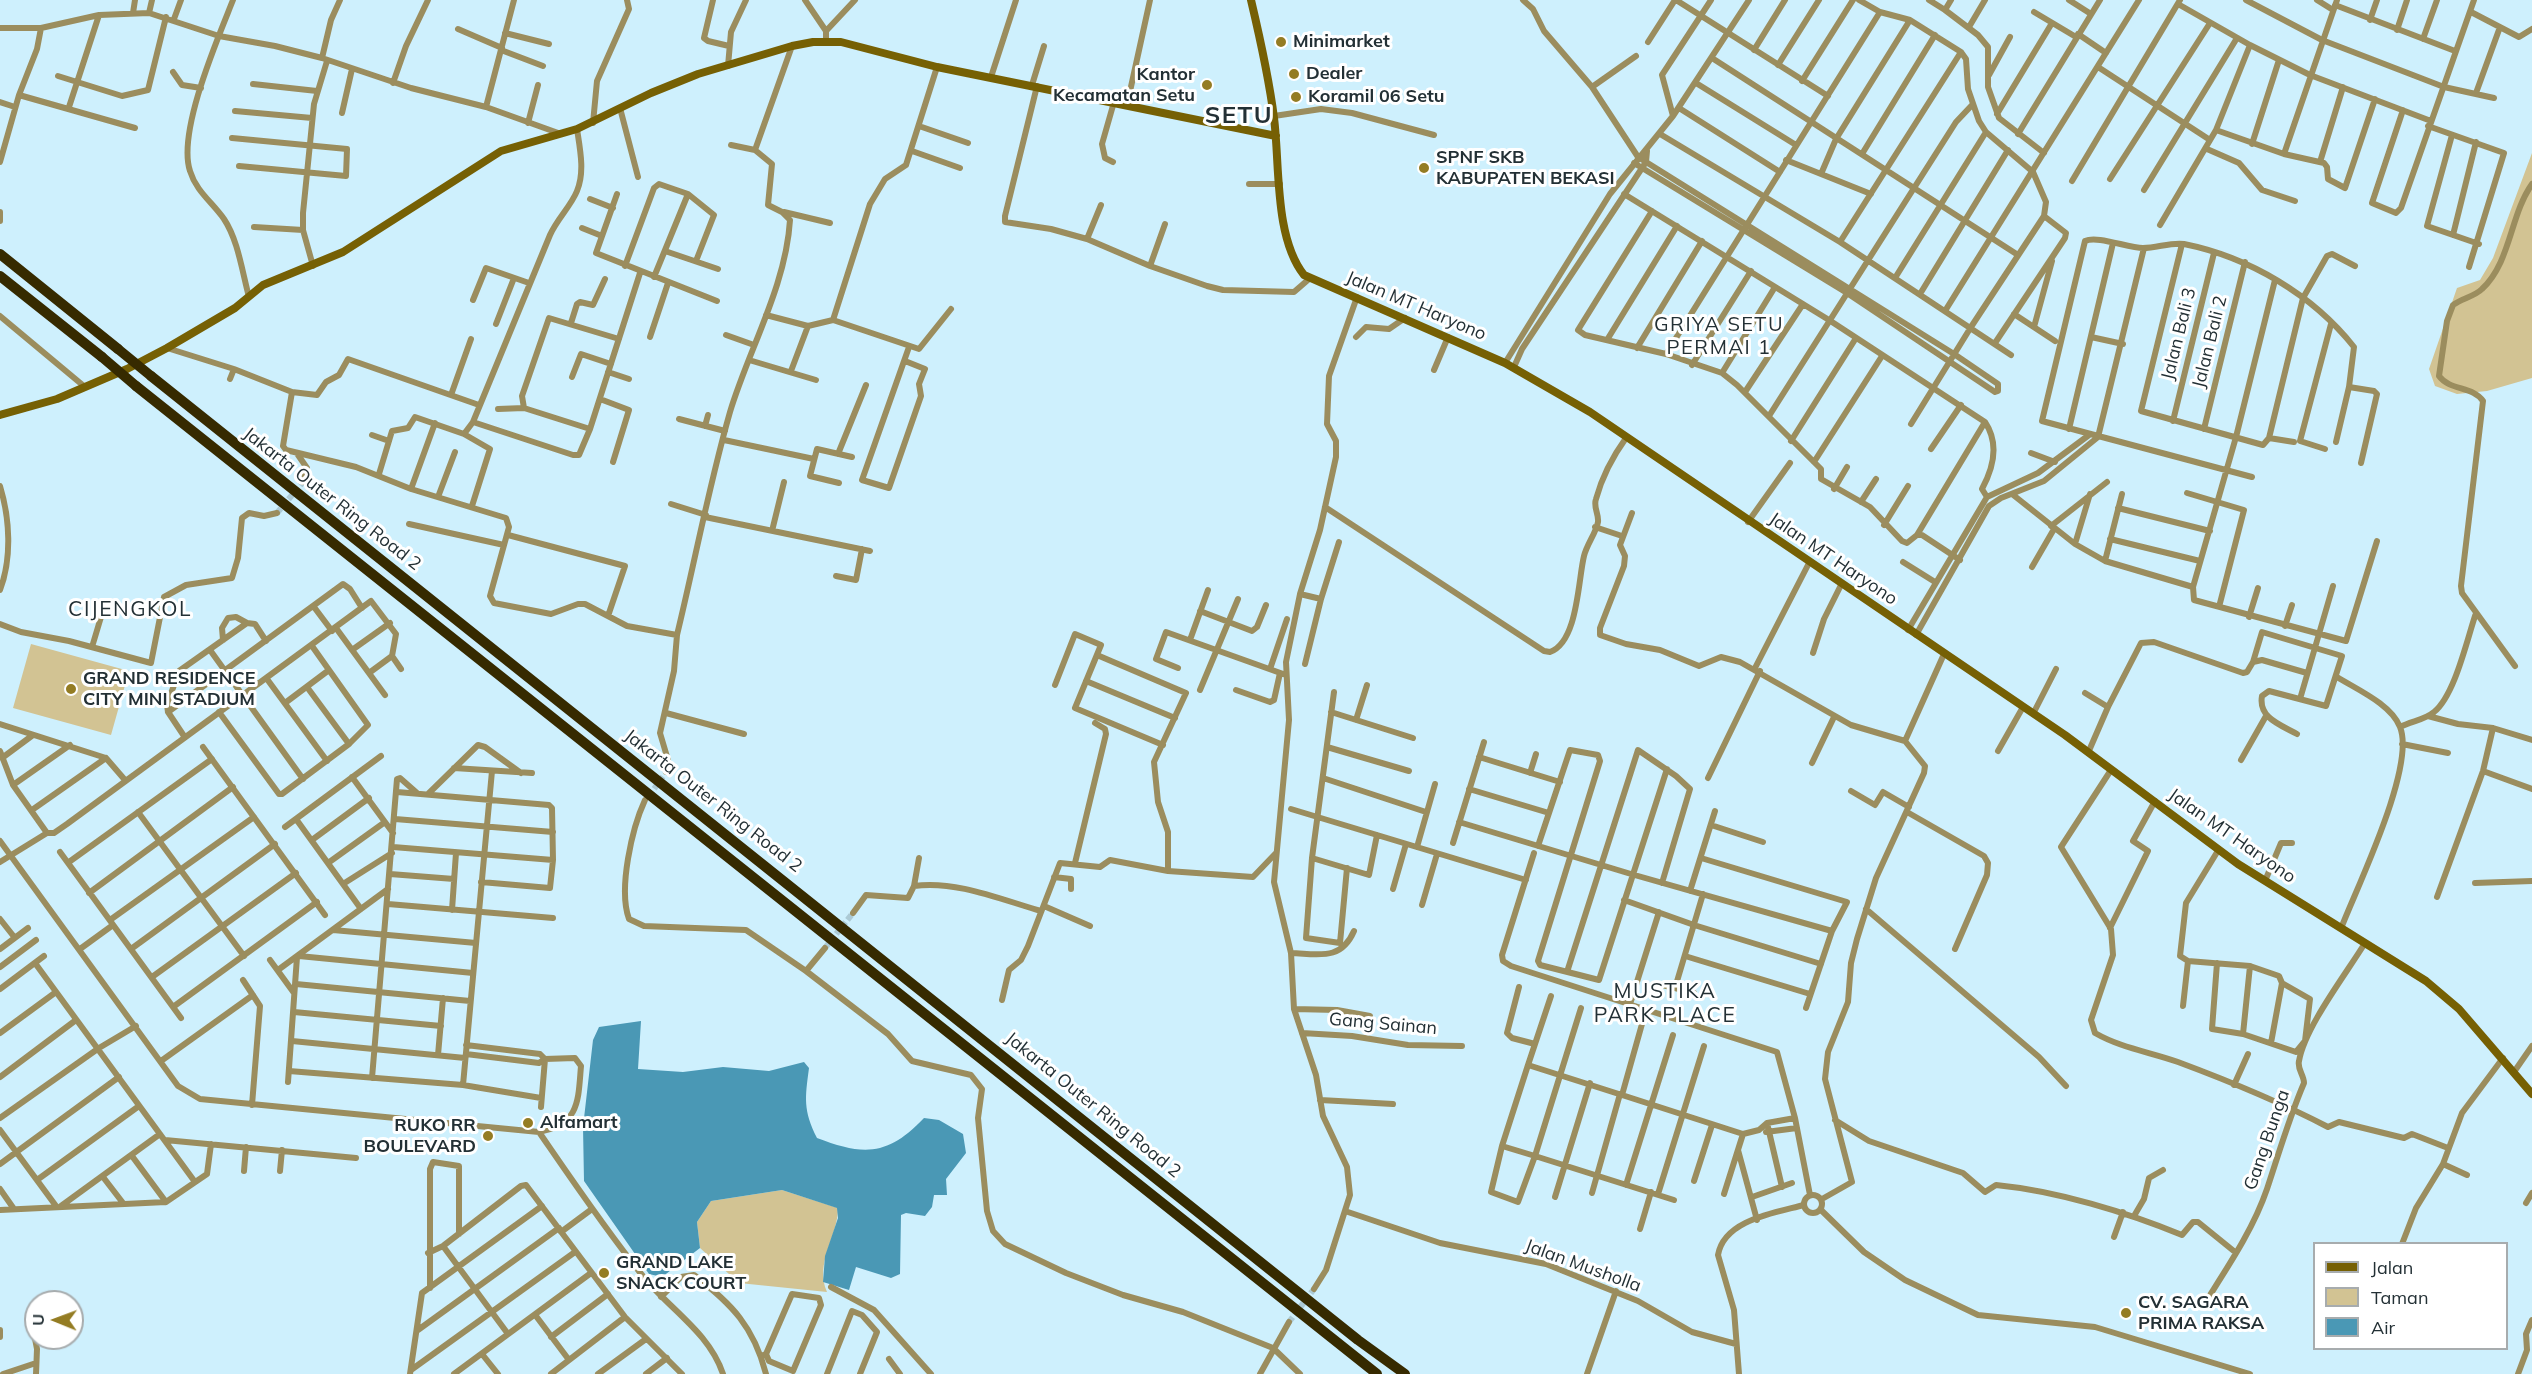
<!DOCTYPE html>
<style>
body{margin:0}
#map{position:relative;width:2532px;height:1374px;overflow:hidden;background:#cef0fd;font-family:Mulish,sans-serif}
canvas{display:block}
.legend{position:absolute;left:2313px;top:1242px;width:195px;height:108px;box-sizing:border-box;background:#fff;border:2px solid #a7acae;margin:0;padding:8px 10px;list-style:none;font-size:18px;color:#233035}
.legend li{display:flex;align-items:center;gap:12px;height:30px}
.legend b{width:30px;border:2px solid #a7acae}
.north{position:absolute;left:24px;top:1290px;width:60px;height:60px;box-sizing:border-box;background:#fff;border:2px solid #a7acae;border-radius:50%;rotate:271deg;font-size:16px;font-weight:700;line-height:24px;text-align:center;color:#233035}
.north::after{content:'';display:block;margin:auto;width:21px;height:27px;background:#947c23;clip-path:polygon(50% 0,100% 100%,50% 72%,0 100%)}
</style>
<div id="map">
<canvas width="2532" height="1374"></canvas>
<ul class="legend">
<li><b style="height:8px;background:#766004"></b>Jalan</li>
<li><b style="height:16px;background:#d2c393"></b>Taman</li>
<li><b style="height:16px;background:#4a98b5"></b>Air</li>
</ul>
<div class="north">U</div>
</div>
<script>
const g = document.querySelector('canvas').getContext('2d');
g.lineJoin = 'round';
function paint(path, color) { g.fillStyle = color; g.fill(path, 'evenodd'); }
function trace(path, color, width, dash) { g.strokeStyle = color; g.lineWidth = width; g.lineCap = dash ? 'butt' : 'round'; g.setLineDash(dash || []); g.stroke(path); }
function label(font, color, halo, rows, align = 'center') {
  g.font = font + ' Mulish,sans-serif'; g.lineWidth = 6; g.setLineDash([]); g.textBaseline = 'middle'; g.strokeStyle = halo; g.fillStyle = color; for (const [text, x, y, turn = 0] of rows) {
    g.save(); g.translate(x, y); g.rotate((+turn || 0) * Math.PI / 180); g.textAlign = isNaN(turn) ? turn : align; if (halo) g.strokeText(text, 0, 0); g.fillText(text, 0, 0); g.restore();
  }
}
paint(new Path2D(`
 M2532,153V378L2487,391L2457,394L2435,386L2429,369L2457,288L2480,280L2493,258Z
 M31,644L129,671L111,735L13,708Z
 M782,1190L838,1208C838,1237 814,1263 827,1292L739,1283L700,1248L697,1222L711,1201Z`), '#d2c393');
paint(new Path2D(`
 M641,1021L638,1069L683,1072L723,1067L769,1071L804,1062L809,1068C805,1098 803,1110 817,1138C864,1156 888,1156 924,1118L939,1120L963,1134L966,1153L946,1179L947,1195H934L932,1207L925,1216L906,1213L901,1215L900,1274L891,1278L856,1267L849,1290L823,1282L825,1256L838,1218L837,1208L782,1190L711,1201L697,1222L700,1248L662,1277L649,1274L584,1181L583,1127L593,1040L599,1027Z`), '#4a98b5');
trace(new Path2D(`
 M277,513L303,482
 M649,796L666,772
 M825,948L853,913
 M1289,1322L1314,1289`), '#accad5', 6, [6, 3]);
trace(new Path2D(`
 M233,0C218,38 177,132 190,171C196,191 212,202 224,219C238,240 242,271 249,297
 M713,0L704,38L708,41L729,46
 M805,0L826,31V41
 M1523,0L1533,9L1544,31L1592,87L1638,157L1954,354L1998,384V391L1995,392L1847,293L1634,163
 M1676,0L1828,96
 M1859,0L1880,12L1910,20L1961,52L1966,59L1968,89L1979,121L1986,132L2033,172L2046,202L2044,216L1971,327L1911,424
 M1929,0L1945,10
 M1951,0L1945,10L1978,35L1988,47V87L1999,118L2044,153
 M2069,0L2091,14
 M2246,0L2322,40L2444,87L2494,98
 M2317,0L2333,10
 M2178,4L2250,45L2310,75L2431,121
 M2335,5L2455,51
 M2034,12L2076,37
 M2471,12L2519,37L2532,29
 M133,13L135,0
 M149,13L152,0
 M174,19L181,0
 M2370,20L2377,0
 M1969,27L1985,0
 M0,28H41L99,15L149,13L219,36L275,46L322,58L411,88L486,107L561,134
 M458,29L502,48
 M2397,30L2407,0
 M826,31L855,0
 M505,33L549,44
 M2078,34L2106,53
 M2423,39L2437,0
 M1648,42L1675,0
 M501,50L543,66
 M1754,50L1785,0
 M322,58L331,20L340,0
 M1712,58L2018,255
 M1778,65L1819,0
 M728,66L731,32L746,0
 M2098,67L2210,140
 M173,72L182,85L201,88
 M1989,75L2010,37
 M58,76L122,96L148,90L166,17
 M991,77L1016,0
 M1802,81L1853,0
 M393,83L406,46L428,0
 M1696,83L1796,145
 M253,84L317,91
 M1032,85L1044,46
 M1037,86L1005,216V222L1051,229L1087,239L1150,266L1207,286L1223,290L1294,292L1309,279
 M1592,87L1636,56
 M2476,93L2500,27
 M19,95L135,128
 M0,102L15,107
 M1127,105L1150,0
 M69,107L99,15
 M486,107L514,0
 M620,108L638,177
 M1679,108L1780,172
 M2403,110L2372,203L2396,213L2401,208L2474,0
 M235,111L312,118
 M342,113L352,69
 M1997,114L2052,23
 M1274,116L1321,109L1352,113L1434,135
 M1673,116L1662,75L1711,0
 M528,123L538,85
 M593,123L597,81L629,9L627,0
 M919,126L968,143
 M2428,126L2504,153L2469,267
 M2216,130L2284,154L2324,163L2327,167L2328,179L2345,188L2375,99
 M1660,134L1840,242L2011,355
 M2018,134L2100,0
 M2452,135L2427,226L2479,244
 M232,138L347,149L346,176L239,166
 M2252,144L2279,60
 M731,145L755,150
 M2207,149L2239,163L2262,190L2295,201
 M912,151L960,168
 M1862,154L1935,35
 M2284,154L2337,0
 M1786,160L1871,194
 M0,162L19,95L37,49L41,28
 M1113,162L1105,158L1102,144L1114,102
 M2320,162L2343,87
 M1821,174L1836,139L1910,20
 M2110,179L2210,23
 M2072,181L2180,0
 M1249,184H1280
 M2144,190L2237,38
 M617,194L596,253L717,301
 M1624,194L1829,320L1985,422C1999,443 1994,467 1982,489L1987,497
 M590,199L613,208
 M1652,211L1578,330L1585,335L1666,354L1722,373L1737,385L1821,469V479L1870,507L1902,541L1907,543L1917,535H1922L1960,560
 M0,212V221
 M784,212L830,223
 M2160,225L2216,130L2250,45
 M254,227L303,230
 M582,228L602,236
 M2453,235L2476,142
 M1087,239L1101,205
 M1840,242L1961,52
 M2182,244L2141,411L2263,445L2269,438L2303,298L2327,256L2332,254L2355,266
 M665,251L718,269
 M313,266L303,230V213L314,104L327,61
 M625,266L654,188L659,184L688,194L714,215L696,261
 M1150,266L1165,224
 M654,277L688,194
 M1895,278L1986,132
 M2275,280L2236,437L2193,587L2194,600L2346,641L2377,541
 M1920,294L2008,150
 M473,300L486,268L529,283
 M1945,311L2139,0
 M2014,314L2055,341
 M766,315L808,326L833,320L870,204L885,179L906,165L937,67
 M0,316L85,387
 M833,320L919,349L951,309
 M571,323L577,304L580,302L593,305L605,279
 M496,324L514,278
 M2034,327L2052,261
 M726,335L754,345
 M650,337L668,283
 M1356,337L1366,327L1389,329L1405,318
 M2091,337L2123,344
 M1607,340L1677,226
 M1995,343L2065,238L2066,233L2044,216
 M167,348L234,369L292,392L283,446L286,450L356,467L411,489L506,518L509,527L490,596L494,603L551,614L578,604H585L627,626L677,635
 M1637,348L1702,241
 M1666,354L1880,12
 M749,360L816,380
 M905,361L925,369L919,384L921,396L889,488L862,480L909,347
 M1505,363L1610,194L1673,116L1749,0
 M1692,365L1751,271
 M1514,367L1522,349L1646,162L1647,151
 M1434,370L1448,337
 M791,371L808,326
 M608,372L629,379
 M1722,373L1775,287
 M572,377L581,354L611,364
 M230,379L234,369
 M2349,387L2374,391L2377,394L2361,463
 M292,392L317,395L326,382L339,375L348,359L479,405
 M1745,392L1803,304
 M451,395L471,339
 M600,399L629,410L613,462
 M498,409L524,408
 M1769,416L1956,122L1973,104
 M679,419L725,431
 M2173,421L2214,253
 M473,422L573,455H579L590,429L640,273
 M705,426L708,415
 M590,429L524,408L522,396L549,318L619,339
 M2069,429L2113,243
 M2204,429L2245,262
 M464,434L490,449L472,506
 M372,435L389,441
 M2269,438L2294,442
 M724,440L814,459
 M1791,441L1856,338
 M1931,449L1961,405
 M2325,449L2300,441L2331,324
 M2031,453L2055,462
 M838,454L866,385
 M298,455L307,468L303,482
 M1814,462L1882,356
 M379,474L392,431L408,428L415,417L464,434L473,422L550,235C557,219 571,206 577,191C585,172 580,149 577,129
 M2252,477L2042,421L2085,241C2097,235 2128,248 2143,248C2157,248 2171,242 2184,244C2249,257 2313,295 2354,347L2349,387L2336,442
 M839,483L810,476L817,449L852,457
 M0,486C10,519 12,558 0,590
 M411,489L435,423
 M1834,489L1847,467
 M2187,493L2244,510L2219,607
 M2012,494L2075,544L2105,561L2193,587
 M438,497L455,452
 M1861,502L1876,479
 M671,504L706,515
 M1325,507L1544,651L1550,652C1578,642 1578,580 1584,556C1587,544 1596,533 1598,522C1599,514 1593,507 1596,499C1602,477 1613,456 1626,438
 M2118,508L2210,531
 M1632,513L1620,545L1625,556L1624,566L1600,628V635L1626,644L1660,650L1699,666L1721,657L1740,662L1851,725L1905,741L1925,766L1924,773L1876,878L1857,939L1851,963L1848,1002L1828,1052L1825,1079L1852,1182L1822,1199
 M705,517L870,551
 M1748,522L1790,463
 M409,524L504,545
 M1884,525L1908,486
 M2051,526L2107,482
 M1595,527L1622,536
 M772,531L784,482
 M508,535L625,566L608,616
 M1917,535L1985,422
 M2110,539L2200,561
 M2075,544L2090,494
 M2105,561L2122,494
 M1903,562L1935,582
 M2032,567L2054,529
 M836,576L856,580L862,549
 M1300,594L1321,599
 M314,607L332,631
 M1200,611L1252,631L1257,627L1266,605
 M2249,617L2258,588
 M0,624L21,632L69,641L151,663L164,597L186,585L232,578L238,558L242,518L249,513L264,516L277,513
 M2285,626L2292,605
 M336,628L385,695
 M1908,630L1987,497L2038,473L2089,435
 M1916,635L1989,506L2001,498L2044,481L2098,437L2144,248
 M223,640L222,628L228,618L236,617L247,623
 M1190,640L1208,590
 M92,647L101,617
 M210,650L303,779
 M352,650L390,623
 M1813,653L1824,619L1841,585
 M1097,655L1186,693L1154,762L1158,802L1168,832V871
 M2253,662L2262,632L2342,656L2326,706L2269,691L2262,696C2258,718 2281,725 2297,734
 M1305,664L1321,599L1339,542
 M2515,666L2462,593L2461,586L2483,401C2473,386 2450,391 2439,376L2447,321L2453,305C2462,298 2474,297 2482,289C2511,262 2510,215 2532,184
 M1178,668L1156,659L1166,632L1286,675
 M1755,668L1809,563
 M1270,669L1287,619
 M369,673L392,656
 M159,677L173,684
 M2337,677C2356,689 2391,704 2400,727C2416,766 2358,885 2342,926
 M267,679L327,761
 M1086,681L1175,718
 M1055,685L1075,634L1101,645L1075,708L1163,745
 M307,687L349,744
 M1200,690L1238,599
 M1236,690L1270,702L1274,700L1280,673
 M2085,693L2108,707
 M2300,699L2333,586
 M285,703L329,670
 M168,712L343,584L350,589L362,608
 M219,712L279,794H282L349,744L368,725L312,646
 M1331,712L1413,738
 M666,713L744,734
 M2033,714L2056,669
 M2428,716L2458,724L2493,728L2532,740
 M1356,720L1367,685
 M0,724L106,758L125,780
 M2400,727C2411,721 2425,720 2434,712C2455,695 2467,639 2476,613
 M184,736L168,712L167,705L179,671L247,623L255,624L266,641
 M1905,741L1944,654
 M2402,744L2448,753
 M203,747L325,915
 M1327,747L1409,771
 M0,751L13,785L47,833
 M1998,751L2023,707
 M2088,753L2108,707L2141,643L2154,642L2243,673L2247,672L2253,662L2262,660L2307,673
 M1479,757L1560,782
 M2,758L33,735
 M2241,760L2266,716
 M1812,763L1834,717
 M454,768L532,773
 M2111,770L2061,847L2111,929L2113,955L2091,1020L2095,1033C2121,1048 2150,1052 2178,1062C2229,1081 2280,1102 2328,1127L2339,1122L2404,1138L2412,1134L2448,1148
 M2483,771L2532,789
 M666,772L668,760L660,733L674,671L677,635C695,561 709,485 730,412C749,349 786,286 790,220L782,212L768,205L772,164L755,150L792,46
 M1530,773L1536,754
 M352,777L393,833
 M1323,778L1426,812
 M1708,778L1760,671
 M13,785L70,745
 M1469,789L1549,813
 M1851,791L1875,805L1883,792L1909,807
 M397,792L549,805L552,808L553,860
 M428,794L478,745L485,747L521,773
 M645,800C632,828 618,889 629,919L644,926L746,930L806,971L888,1034L912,1061L971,1075L982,1089L978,1118L987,1211L993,1231L1005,1244L1066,1273L1123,1295L1183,1312L1273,1348L1300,1374
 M1291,809L1526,880
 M32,810L106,758
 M138,812L244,956
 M1907,812L1984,856L1988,863L1987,875L1955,949
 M296,819L361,909
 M395,819L553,832
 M1459,822L1631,874L1832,931
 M1711,825L1763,842
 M285,827L381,756
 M312,840L369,798
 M0,841L178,1086L200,1099L539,1132C580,1124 578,1101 581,1066L575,1058L545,1059L539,1063L466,1054
 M1453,843L1484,742
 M1538,846L1570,750L1598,755L1600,761L1538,961L1540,965L1599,980L1667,769
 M393,847L553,860L550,888L481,882
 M1417,847L1435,784
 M2219,849L2186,903L2180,956L2188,961L2250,966L2279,976L2282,983L2271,1043
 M60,852L181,1018
 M1534,853L1502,955L1503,961L1511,966L1777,1052L1795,1118L1810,1195
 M1312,858L1334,692
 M1701,858L1847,902L1832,931L1806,1008
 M0,862L47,833H54L67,824L371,601L396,634L392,656L401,669
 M69,862L212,759
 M328,863L385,822
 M1075,863L1106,734L1105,729L1095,723
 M1347,868L1340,943L1306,938L1312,858L1369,875L1377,835
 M390,874L454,879
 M1054,877L1071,879V889
 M2265,881L2281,843H2292
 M2475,883L2532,881
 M343,884L392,853
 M914,886C956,880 1002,900 1041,911
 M1393,889L1406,844
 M1690,891L1715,811
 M89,893L233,787
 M2437,897L2483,771L2493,728
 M1624,900L1694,925L1821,964
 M388,904L553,918
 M1422,905L1437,854
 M1044,906L1090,926
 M1866,909L2039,1057L2066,1086
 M452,910L456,853
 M853,913L866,895L908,898L914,886L919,858
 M0,919L15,938
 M110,920L254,817
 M2110,928L2148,851L2133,841L2155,801
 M333,930L476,943
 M0,949L28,928
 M80,949L113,925
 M131,949L275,844
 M1291,953C1319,954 1341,961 1354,931
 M299,956L473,973
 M1685,956L1810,994
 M270,960L294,993
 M35,963L195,1182
 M2217,963L2212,1029L2243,1034L2296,1052L2305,1041L2310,999L2282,983
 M0,967L36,940
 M278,970L388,889
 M806,971L825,948
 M1567,972L1638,750L1676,776L1690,789L1662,883
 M152,977L296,873
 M243,980L260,1006L252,1105
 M296,984L470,1001
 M1662,985L1675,988L1703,894
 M1519,987L1507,1033L1512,1038L1535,1044
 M1675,988L1694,993
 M0,989L44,956
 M1551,996L1528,1065L1622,1095
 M1002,1000L1009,970L1021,960L1028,946L1060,863L1100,867L1110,860L1168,871L1253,877L1276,853
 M1630,1004L1659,912
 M2183,1006L2188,961
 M173,1007L317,902
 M1581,1008L1535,1156L1674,1200
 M1294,1009L1337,1010L1370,1016
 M294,1012L441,1026
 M1642,1024L1622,1095L1743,1134L1759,1130L1767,1123L1795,1118
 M0,1033L56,992
 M1302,1033L1352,1036L1408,1045L1462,1046
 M2243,1034L2250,966
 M292,1041L465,1058
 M466,1045L540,1054L545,1059
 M438,1055L443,998
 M161,1061L253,995
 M289,1071L463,1085L541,1098
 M2514,1072L2532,1046
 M0,1077L76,1020
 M372,1078L397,779L400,778L417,793
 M288,1082L297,957
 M463,1085L492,771
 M2234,1085L2248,1054
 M1320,1100L1393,1104
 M541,1107L545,1059
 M0,1118L99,1048L136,1026
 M1835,1120L1869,1141L1963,1173L1985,1192L1996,1185C2057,1191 2126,1212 2182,1235L2193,1222H2198L2235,1252
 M1767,1123L1782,1187
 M0,1130L56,1206
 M539,1132C572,1180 605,1229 642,1275C669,1309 709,1332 723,1374
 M1766,1132L1797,1128
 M165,1140L356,1158
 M1502,1146L1535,1156L1518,1202L1491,1192Z
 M1502,1146L1528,1065
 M1738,1150L1757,1220
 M132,1156L166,1202
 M0,1164L119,1077
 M2443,1164L2467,1175
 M244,1171L246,1147
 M280,1171L282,1150
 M103,1177L123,1203
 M37,1180L139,1106
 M1694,1181L1712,1125
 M1626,1185L1673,1035
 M0,1189L14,1209
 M1592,1193L1620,1094
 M1658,1194L1704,1046
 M1724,1194L1743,1134
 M1804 1204a9 9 0 1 1 18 0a9 9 0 1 1-18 0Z
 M1555,1197L1590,1083
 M1752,1197L1792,1183
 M2526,1203L2532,1193
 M61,1206L160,1134
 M0,1210L166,1202L207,1174L211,1144
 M1821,1210L1864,1252L1905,1280L1978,1315L2095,1327L2250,1374
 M1345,1211L1440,1243L1546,1264L1638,1301L1692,1332L1736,1344
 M2134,1216L2144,1199L2149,1178L2163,1170
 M1640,1229L1651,1192
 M561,1232L592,1209
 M2114,1237L2123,1212
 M2402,1244L2416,1208L2443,1164L2462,1113L2503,1058
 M443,1246L508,1334
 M428,1253L443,1246L521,1186L526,1185L625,1317L682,1374
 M831,1287L874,1310L931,1374
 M430,1288V1169L433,1162L459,1166V1234
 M1314,1289L1326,1270L1350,1195L1347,1167L1323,1116L1316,1075L1294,1009L1291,953L1274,882L1289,720L1286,662L1300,594L1320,530L1336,457V441L1327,424L1329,376L1357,297
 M2210,1295C2231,1262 2254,1227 2267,1189C2279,1153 2289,1118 2304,1083C2304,1075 2297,1069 2299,1061C2305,1027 2346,974 2365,943
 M661,1297L681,1277L694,1275C732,1304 754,1327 766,1374
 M30,1313L37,1349L36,1374
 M536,1316L569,1360
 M0,1330V1337
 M418,1330L559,1228
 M551,1337L608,1294
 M482,1354L498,1374
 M761,1356L766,1354L792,1294L819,1298L821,1305L793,1371L769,1361L766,1354
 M889,1359L900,1374
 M411,1370L575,1252
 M3,1374L36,1363
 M410,1374L422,1293L542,1206
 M454,1374L591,1273
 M551,1374L625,1317
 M598,1374L646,1339
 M646,1374L667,1358
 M827,1374L852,1311L862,1315L877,1332L860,1374
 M1260,1374L1289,1322
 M1587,1374L1616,1291
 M1739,1374L1734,1310L1718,1255C1724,1220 1774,1213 1804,1205
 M2518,1374L2527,1350L2526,1334L2532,1320`), '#9b8d5e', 6);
trace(new Path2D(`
 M1251,0C1260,38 1269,78 1274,118C1280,164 1274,237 1304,275L1505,363L1590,412L2065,735L2238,864L2426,981L2459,1009L2532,1094
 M0,415L57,399L127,369L167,348L235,308L263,285L343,252L501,151L577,129L651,93L698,74L792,46L813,42H841L937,67L1276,136`), '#766004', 8);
trace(new Path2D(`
 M0,254L118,349
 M0,276L102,357
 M151,376L1358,1340L1405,1374
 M136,386L1377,1374`), '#362a00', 10);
trace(new Path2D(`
 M118,349L151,376
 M102,357L136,386`), '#362a00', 10);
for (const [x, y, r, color] of [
 [1281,42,6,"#947c23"],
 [1294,74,6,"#947c23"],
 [1207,85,6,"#947c23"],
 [1296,97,6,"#947c23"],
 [1424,168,6,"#947c23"],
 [71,689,6,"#947c23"],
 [528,1123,6,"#947c23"],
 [488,1136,6,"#947c23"],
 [604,1273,6,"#947c23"],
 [2126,1313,6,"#947c23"]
]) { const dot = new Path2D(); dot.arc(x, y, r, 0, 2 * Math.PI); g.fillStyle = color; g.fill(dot); trace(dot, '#fff', 2); }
label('bold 18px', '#233035', '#fff', [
 ["Minimarket",1293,42],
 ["Dealer",1306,74],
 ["Kantor",1195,75,"right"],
 ["Kecamatan Setu",1195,96,"right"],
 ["Koramil 06 Setu",1308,97],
 ["SPNF SKB",1436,158],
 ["KABUPATEN BEKASI",1436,179],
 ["GRAND RESIDENCE",83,679],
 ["CITY MINI STADIUM",83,700],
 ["Alfamart",540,1123],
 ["RUKO RR",476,1126,"right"],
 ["BOULEVARD",476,1147,"right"],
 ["GRAND LAKE",616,1263],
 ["SNACK COURT",616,1284],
 ["CV. SAGARA",2138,1303],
 ["PRIMA RAKSA",2138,1324]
], 'left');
label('18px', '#233035', '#fff', [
 ["Jalan MT Haryono",1416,306,23],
 ["Jalan Bali 3",2179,334,-76],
 ["Jalan Bali 2",2210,342,-76],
 ["Jakarta Outer Ring Road 2",332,499,38],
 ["Jalan MT Haryono",1833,559,34],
 ["Jakarta Outer Ring Road 2",713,801,38],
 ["Jalan MT Haryono",2232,836,35],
 ["Gang Sainan",1383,1024,5],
 ["Jakarta Outer Ring Road 2",1093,1105,39],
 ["Gang Bunga",2267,1140,-71],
 ["Jalan Musholla",1583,1266,20]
]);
g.letterSpacing = '1.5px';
label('20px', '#233035', '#fff', [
 ["GRIYA SETU",1719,325],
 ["PERMAI 1",1719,348]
]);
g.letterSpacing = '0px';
g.letterSpacing = '1.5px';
label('21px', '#233035', '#fff', [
 ["CIJENGKOL",130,610],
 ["MUSTIKA",1665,992],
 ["PARK PLACE",1665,1016]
]);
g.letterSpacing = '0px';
g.letterSpacing = '1.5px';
label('bold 24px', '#233035', '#fff', [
 ["SETU",1239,116]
]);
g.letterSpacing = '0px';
</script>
